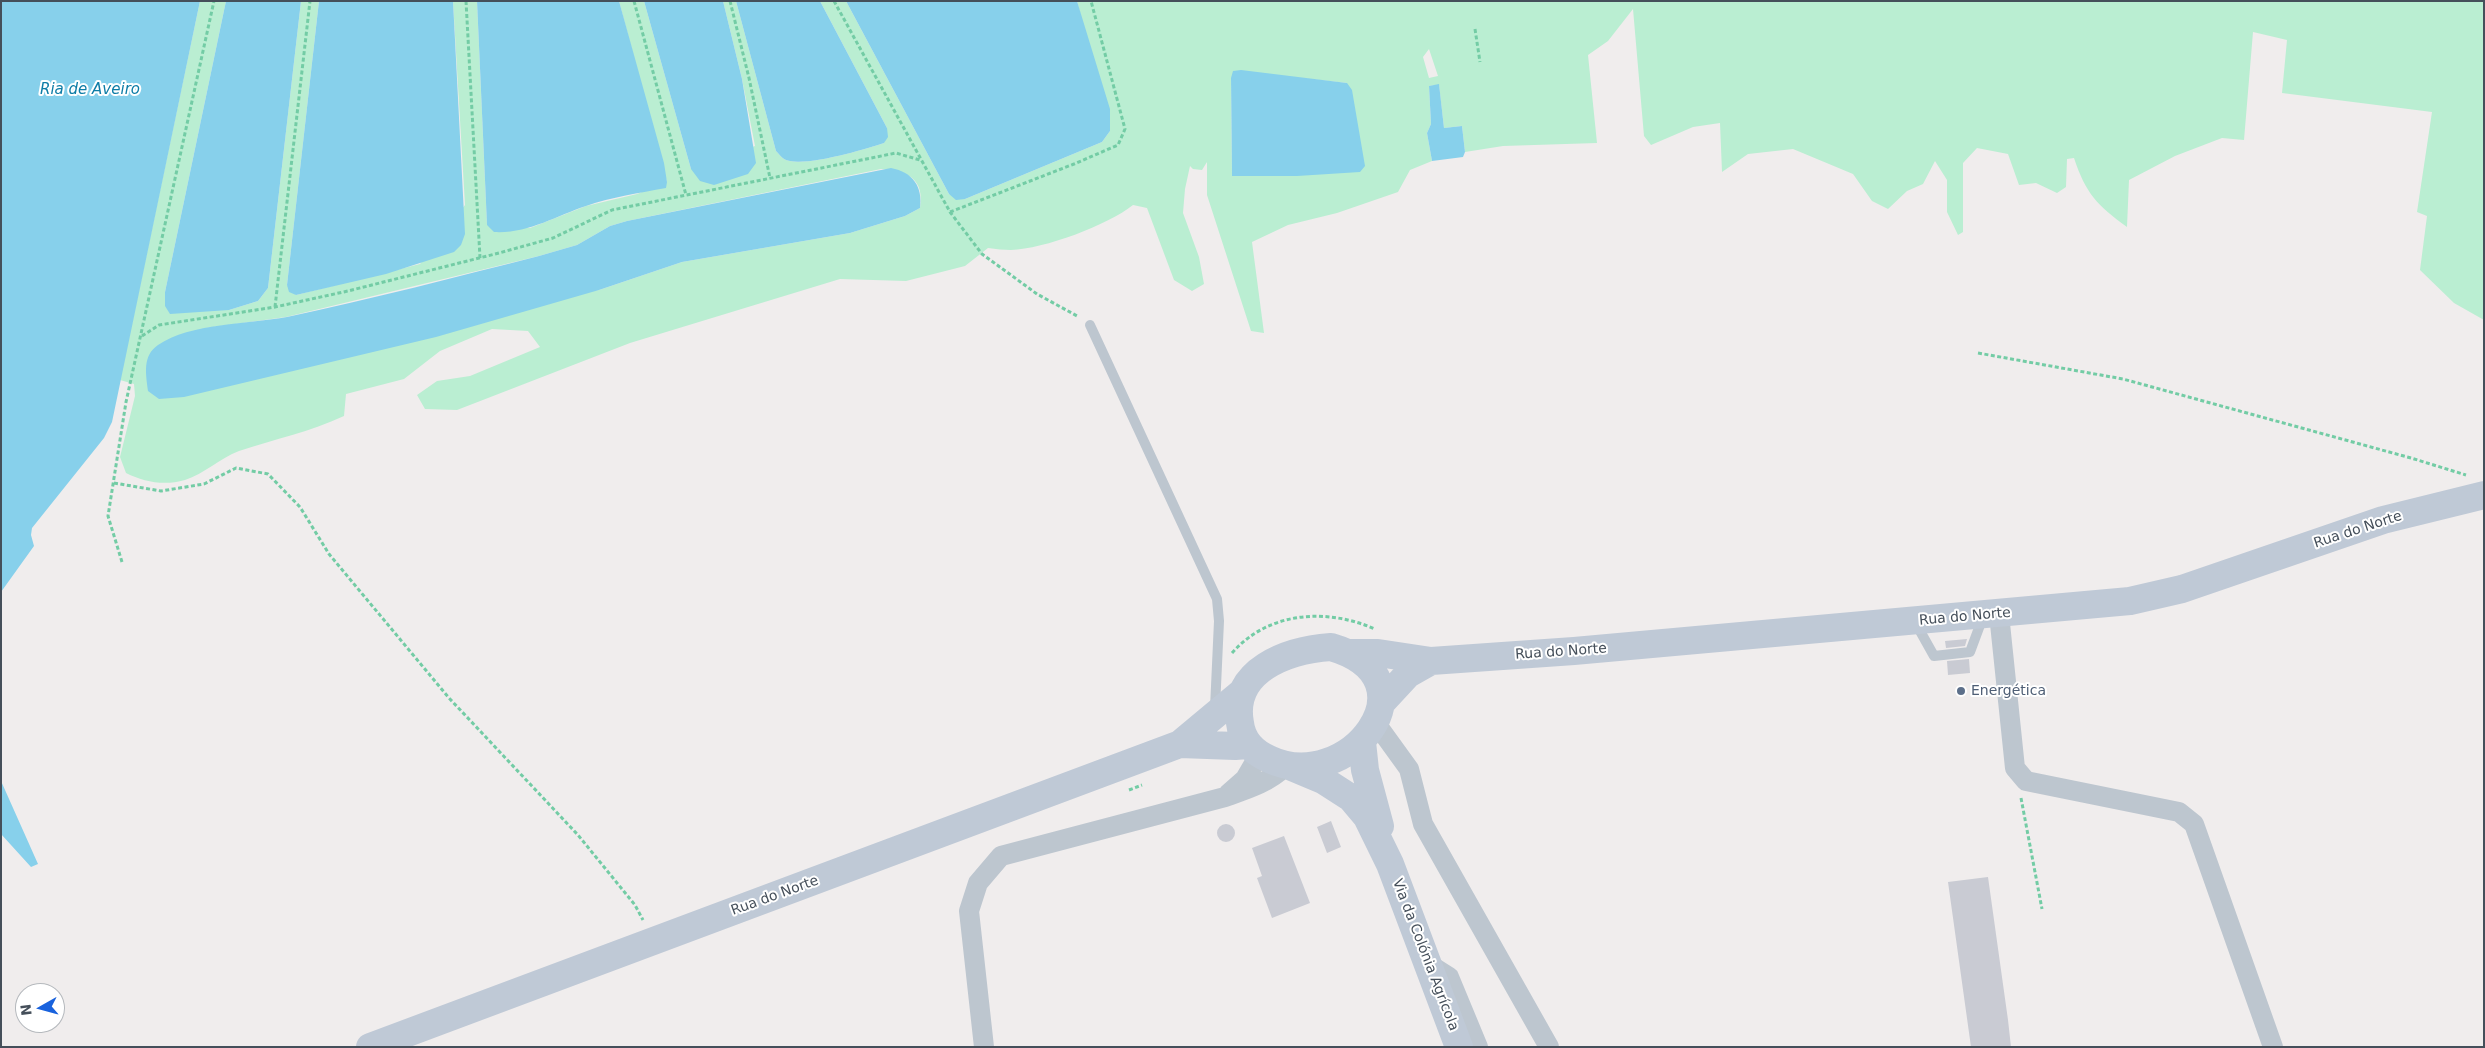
<!DOCTYPE html>
<meta charset="utf-8">
<style>
body{margin:0}
#map{position:relative;width:2485px;height:1048px;overflow:hidden;background:#f0eded;font-family:"DejaVu Sans",sans-serif}
canvas{display:block}
.frame{position:absolute;inset:0;border:2px solid #454f5a;pointer-events:none}
.north{position:absolute;left:15px;top:983px;width:50px;height:50px;box-sizing:border-box;background:#fff;border:1px solid #b5b9bd;border-radius:50%;rotate:263deg;font-size:14px;font-weight:700;line-height:20px;text-align:center;color:#454f5a}
.north::after{content:'';display:block;margin:auto;width:18px;height:22px;background:#1962dd;clip-path:polygon(50% 0,100% 100%,50% 72%,0 100%)}
</style>
<div id="map">
<canvas width="2485" height="1048"></canvas>
<div class="frame"></div>
<div class="north">N</div>
</div>
<script>
const g = document.querySelector('canvas').getContext('2d');
g.lineJoin = 'round';
function paint(path, color) { g.fillStyle = color; g.fill(path, 'evenodd'); }
function trace(path, color, width, dash) { g.strokeStyle = color; g.lineWidth = width; g.lineCap = dash ? 'butt' : 'round'; g.setLineDash(dash || []); g.stroke(path); }
function label(font, color, halo, rows, align = 'center') {
  g.font = font + ' "DejaVu Sans",sans-serif'; g.lineWidth = 4; g.setLineDash([]); g.textBaseline = 'middle'; g.strokeStyle = halo; g.fillStyle = color; for (const [text, x, y, turn = 0] of rows) {
    g.save(); g.translate(x, y); g.rotate((+turn || 0) * Math.PI / 180); g.textAlign = isNaN(turn) ? turn : align; if (halo) g.strokeText(text, 0, 0); g.fillText(text, 0, 0); g.restore();
  }
}
paint(new Path2D(`
 M200,1H226L165,292L229,310L258,301L268,288L301,1H319L287,285L296,295L420,264L465,205L453,1H477L487,225L530,228L586,206L637,194L667,182L619,1H644L691,169L755,146L742,79L723,1H736L776,151C778,153 781,157 784,159C800,169 866,149 884,143L887,128L820,1H846L949,194L965,199L1102,142L1110,131L1077,1H2484V320L2454,303L2420,270L2427,216L2417,212L2432,112L2282,93L2287,40L2253,32L2244,140L2222,138L2175,156L2129,180L2127,227C2097,205 2086,194 2074,158L2067,159L2066,187L2057,193L2036,183L2019,185L2008,154L1977,148L1963,163V232L1958,235L1947,212V180L1935,161L1923,184L1907,191L1888,209L1872,201L1853,174L1793,149L1748,154L1722,172L1720,123L1693,127L1651,145L1644,136L1633,9L1608,41L1588,55L1597,143L1503,146L1465,152L1462,126L1444,128L1439,85L1429,86L1431,124L1427,133L1432,161L1410,170L1398,192L1337,213L1288,225L1252,242L1264,333L1251,331L1207,195V162L1202,170L1193,169L1190,166L1185,189L1183,213L1199,257L1204,284L1192,291L1174,280L1147,208L1133,205C1108,225 1044,249 1011,250C1004,250 996,249 988,248L965,266L906,281L840,279L630,343L457,410L425,409L417,395L437,381L470,376L540,347L528,331L492,329L440,351L404,379L346,394L344,416C310,432 275,439 239,451C220,458 204,474 185,480C164,486 144,482 126,473L120,457L135,396L134,384L120,380ZM1429,49L1438,76L1429,78L1423,57ZM1291,77L1347,83L1232,176L1231,78ZM881,169C907,170 925,179 920,208L905,216L850,233L682,262L599,290L199,329L286,317L539,256L577,245L610,226L627,221Z`), '#baeed2');
paint(new Path2D(`
 M1,1H200L112,422L104,438L32,528L31,535L34,546L1,592Z
 M226,1H301L268,288L258,301L229,310L170,314L165,306V292Z
 M319,1H453L465,234L461,245L454,252L386,274L296,295L289,292L287,285Z
 M477,1H619L664,163L667,182L666,188C639,193 612,197 586,206C556,216 527,234 494,232L487,225Z
 M644,1H723L742,79L756,163L748,174L714,185L700,181L691,169Z
 M736,1H820L887,128L888,137L884,143C866,149 800,169 784,159C781,157 778,153 776,151Z
 M846,1H1077L1110,109V131L1102,142L965,199L956,200L949,194Z
 M1241,70L1347,83L1352,90L1365,166L1360,172L1297,176H1232L1231,78L1233,71Z
 M1439,84L1444,128L1462,126L1465,152L1463,157L1432,161L1427,133L1431,124L1429,86Z
 M891,168C913,172 923,187 920,208L905,216L850,233L682,262L599,290L436,337L184,397L159,399L148,391C146,374 142,356 158,345C190,323 249,324 287,317C372,299 456,277 539,256L577,245L610,226L627,221Z
 M1,781L38,864L31,867L1,834Z`), '#87d0eb');
paint(new Path2D(`
 M1967,639L1965,646L1946,648L1945,641Z
 M1969,659L1970,673L1948,675L1947,661Z
 M1331,821L1341,847L1327,853L1317,827Z
 M1217 833a9 9 0 1 1 18 0a9 9 0 1 1-18 0Z
 M1284,836L1310,903L1272,918L1257,878L1262,876L1252,848Z
 M1988,877L2008,1020L2011,1047H1971L1948,882Z`), '#c9cbd3');
trace(new Path2D(`
 M466,1L480,258
 M634,1L686,195
 M730,1L749,78L770,178
 M834,1L950,212L982,254L1037,294L1079,317
 M1475,29L1480,62
 M950,212L1074,164L1118,145L1125,129L1091,1
 M275,307L310,1
 M142,336L159,325L275,307L348,291L499,253L553,238L612,210L896,153L920,160
 M1978,353L2123,379L2411,458L2466,475
 M114,483L161,491L204,484L236,468L268,474L300,507L329,554L449,698L578,835L635,905L643,920
 M122,562L108,516L126,402L214,1
 M1232,653C1269,611 1327,608 1375,629
 M1129,790L1142,785
 M2021,798L2042,909`), '#73cca5', 3, [4, 2.5]);
trace(new Path2D(`
 M1090,325L1217,599L1219,621L1215,708
 M1915,622L1934,656L1970,652L1983,617`), '#bdc6cf', 10);
trace(new Path2D(`
 M1999,614L2015,768L2026,781L2179,812L2194,824L2273,1047
 M1375,722L1409,769L1423,824L1549,1047
 M1228,794L1245,779L1259,755
 M1430,965L1449,977L1478,1047
 M984,1047L969,911L978,883L1001,856L1225,797C1248,789 1268,783 1286,766`), '#bdc6cf', 20);
trace(new Path2D(`
 M1331,647C1441,679 1347,797 1269,759C1253,752 1242,741 1240,723C1230,670 1288,650 1331,647Z
 M1351,653H1378L1431,661L1574,651L2130,601L2182,589L2383,520L2484,495
 M1383,701L1408,674L1431,661
 M1362,742L1365,770L1380,826
 M1180,744L1235,746L1248,745
 M1292,767L1323,780L1351,798L1367,817L1390,864L1459,1047
 M370,1047L1180,744L1240,694`), '#bfc9d6', 28);
for (const [x, y, r, color] of [
 [1961,691,5,"#5c6f8a"]
]) { const dot = new Path2D(); dot.arc(x, y, r, 0, 2 * Math.PI); g.fillStyle = color; g.fill(dot); trace(dot, '#fff', 2); }
label('14px', '#454f5a', '#fff', [
 ["Rua do Norte",2358,530,-18],
 ["Rua do Norte",1965,617,-5],
 ["Rua do Norte",1561,652,-4],
 ["Rua do Norte",775,896,-20],
 ["Via da Colónia Agrícola",1425,955,69]
]);
label('14px', '#4e5e75', '#fff', [
 ["Energética",1971,691]
], 'left');
label('italic 15px', '#0d7ca6', '#fff', [
 ["Ria de Aveiro",90,90]
]);
</script>
